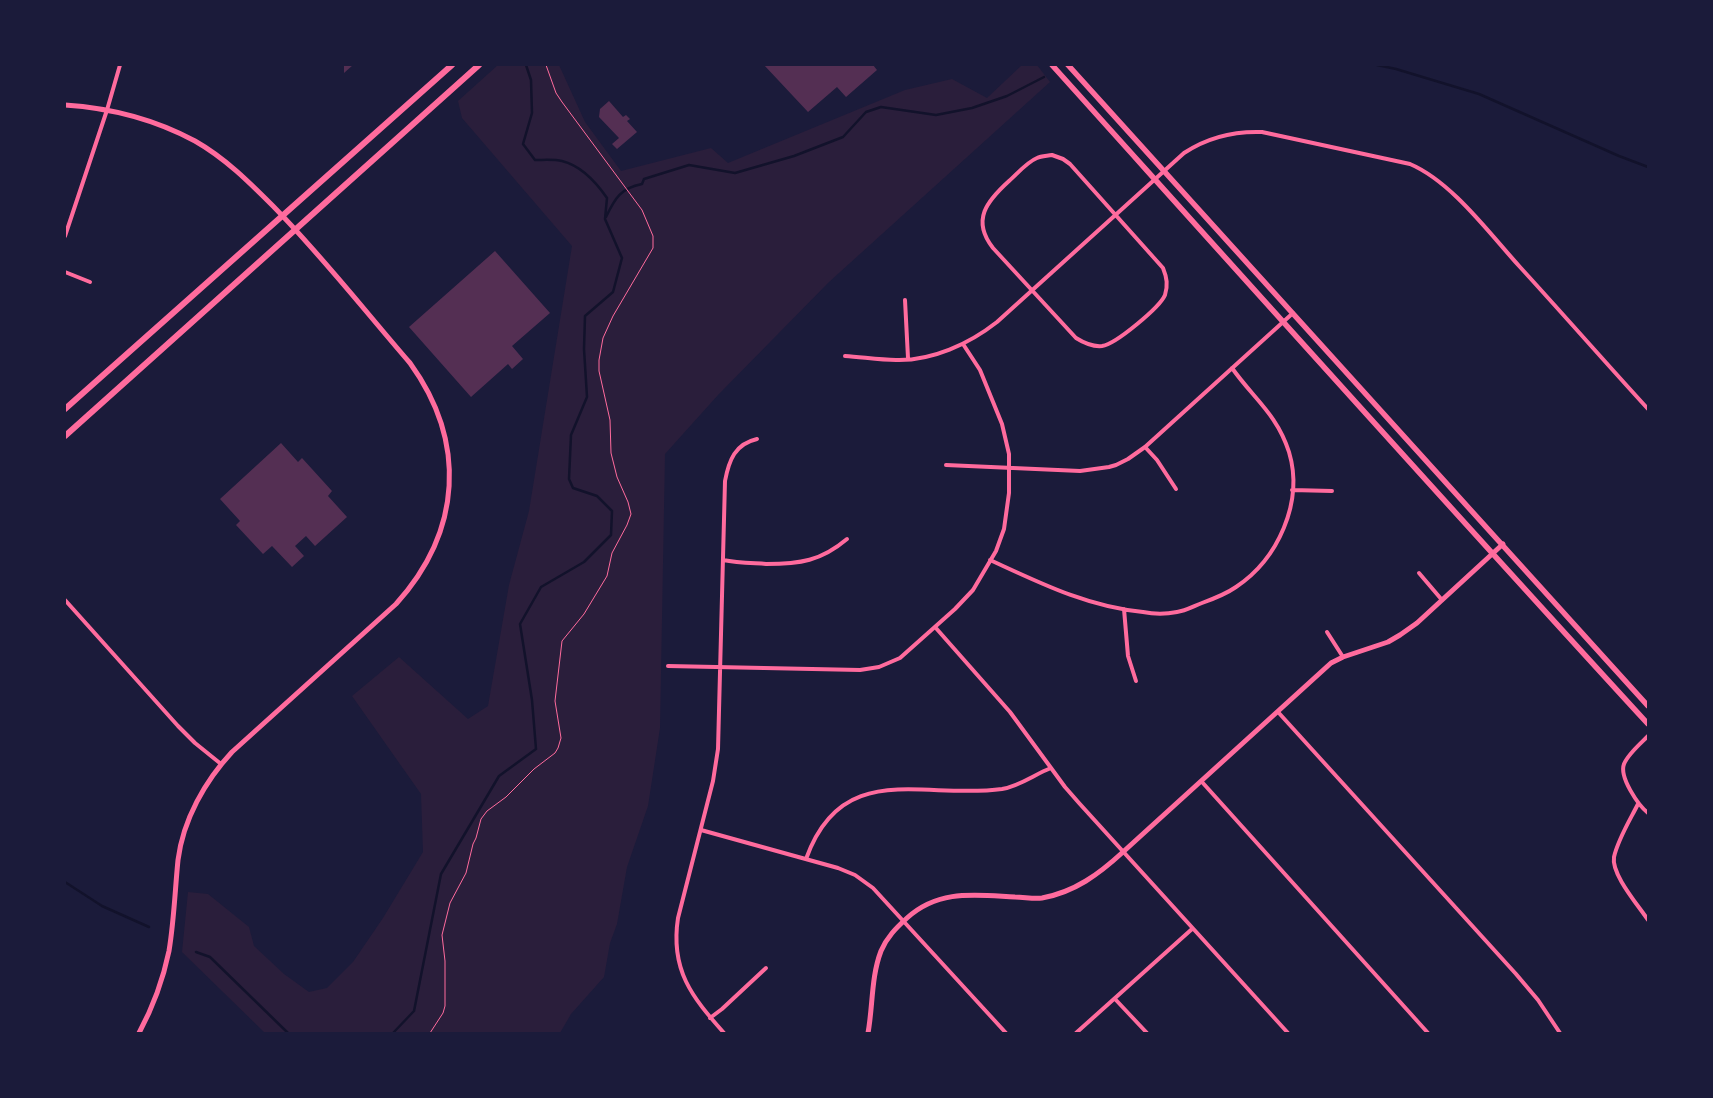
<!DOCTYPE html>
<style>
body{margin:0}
#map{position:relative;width:1713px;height:1098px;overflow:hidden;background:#1b1b3a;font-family:"Open Sans",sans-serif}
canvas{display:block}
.frame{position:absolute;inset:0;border:66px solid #1b1b3a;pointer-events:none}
</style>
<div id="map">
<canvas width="1713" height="1098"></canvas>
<div class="frame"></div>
</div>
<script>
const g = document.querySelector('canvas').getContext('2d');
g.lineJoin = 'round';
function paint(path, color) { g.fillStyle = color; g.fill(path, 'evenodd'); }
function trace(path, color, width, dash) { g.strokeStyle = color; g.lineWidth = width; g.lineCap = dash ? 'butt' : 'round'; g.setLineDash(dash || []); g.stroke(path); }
paint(new Path2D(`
 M498,65H559L585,122L621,171L711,148L728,163L905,90L952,79L987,98L1022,65H1037L1050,82L829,282L718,395L665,454L660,728L648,806L627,867L617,924L610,943L604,977L571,1014L560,1033H265L182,952L188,892L208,894L249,927L254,946L284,974L309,992L327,988L353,962L383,918L423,852L421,794L352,696L399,657L468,719L488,706L509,585L529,511L572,246L462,118L458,101Z`), '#2a1e3b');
trace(new Path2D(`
 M1377,65L1396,69L1479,94L1619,156L1648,167
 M606,217C615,198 621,188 642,184L644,179L689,165L735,173L794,156L843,137L866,112L881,107L936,115L972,108L1007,96L1044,77
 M65,882L102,906L149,927
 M196,952L210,957L288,1033
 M393,1033L414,1011L441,874L499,776L536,749L532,700L520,624L541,587L584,562L611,535L612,511L597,496L573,488L569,479L571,435L587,397L584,349L585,316L613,292L622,258L605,219L607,198C596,182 582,166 562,161C554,159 543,160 535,160L523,144L532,113L531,80L526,65`), '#12122b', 2.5);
paint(new Path2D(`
 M344,65H353L344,73Z
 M764,65H873L877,70L846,97L837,87L808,112Z
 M609,101L623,117L626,115L630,119L627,121L637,132L617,149L612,144L619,138L599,117L600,109Z
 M495,251L550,313L512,346L523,359L512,369L508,364L471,397L409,327Z
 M281,443L298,462L302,458L332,491L328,496L347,517L315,546L306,536L295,546L304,556L292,567L272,546L263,554L236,525L240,521L220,499Z`), '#542f53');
trace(new Path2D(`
 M430,1033L443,1013L445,1006V961L442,935L450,903L466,873L473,844L476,838L481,819L487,811L506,797L534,769L555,753L558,748L561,738L555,701L562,641L584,614L607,576L612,553L627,525L631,514L628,502L617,477L611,453L610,420L599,371V360L603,338L613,316L653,248V236L642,210L562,102L556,93L546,65`), '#ff6b9d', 1);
trace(new Path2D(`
 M1052,155L1063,159L1070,164L1163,268C1167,278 1168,285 1165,295C1160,307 1116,344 1102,346C1092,347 1084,343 1076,338L993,248C971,220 987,201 1009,181C1017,174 1027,162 1037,158C1041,156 1047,156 1052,155Z
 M65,236L107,110L120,65
 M65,272L90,282
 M905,300L908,358
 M845,356C862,357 879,360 896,360C932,361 969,344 997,322L1184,153C1208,137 1233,131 1262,132L1410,164C1452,182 1489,233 1520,267C1563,314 1605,362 1648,409
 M1145,447L1157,460L1176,489
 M946,465L1080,471L1109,467L1116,465L1128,459L1145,447L1293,313
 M1292,490L1332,491
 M723,560C738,563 752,563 766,564C800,564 821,561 847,539
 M990,560C1040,583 1088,607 1143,612C1153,614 1167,614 1177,612C1185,611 1194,606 1202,603C1213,599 1226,594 1236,587C1278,559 1304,502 1289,452C1277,414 1253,398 1232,368
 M1419,573L1442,600
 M65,600L178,726L195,743L221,764
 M1124,609L1128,656L1136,681
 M935,627L1010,712L1065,787L1079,803L1288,1033
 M1327,632L1343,657
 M668,666L860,670L879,667L900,658L955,609L973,590L996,551L1004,529L1009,493V454L1002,424L980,370L963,344
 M1278,712L1516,974L1538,1000L1560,1033
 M1648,736C1640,744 1628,754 1624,764C1619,777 1638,805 1648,813
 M1202,782L1428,1033
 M1638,804C1630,820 1618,839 1614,857C1611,874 1638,905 1648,920
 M701,830L838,868L855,875L873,888L1006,1033
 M806,859C842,758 924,800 1002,789C1020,786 1035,774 1051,768
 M1115,999L1147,1033
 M710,1018L722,1009L766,968
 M724,1033C692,997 670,970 678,918L713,781L718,749L725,481C729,460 735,444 757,439
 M1076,1033L1192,929`), '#ff6b9d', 4);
trace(new Path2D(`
 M65,105C111,108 154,119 195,141C225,158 249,182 273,206C322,256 365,311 410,363C467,442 462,531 396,604L232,752C205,781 183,820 178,860C175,890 174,921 169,951C163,980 153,1007 139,1033
 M868,1033C873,1006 871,977 881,951C887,937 896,928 907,918C939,889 975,895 1015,897C1024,897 1033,899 1042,898C1075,892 1099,874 1123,852L1331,663L1343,657L1388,642L1400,635L1417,623L1503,544`), '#ff6b9d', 5);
trace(new Path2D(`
 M1052,65C1250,285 1448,506 1648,724
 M1068,65L1648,706`), '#ff6b9d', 5.5);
trace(new Path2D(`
 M65,409L452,65
 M65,436L479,65`), '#ff6b9d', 6);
</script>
